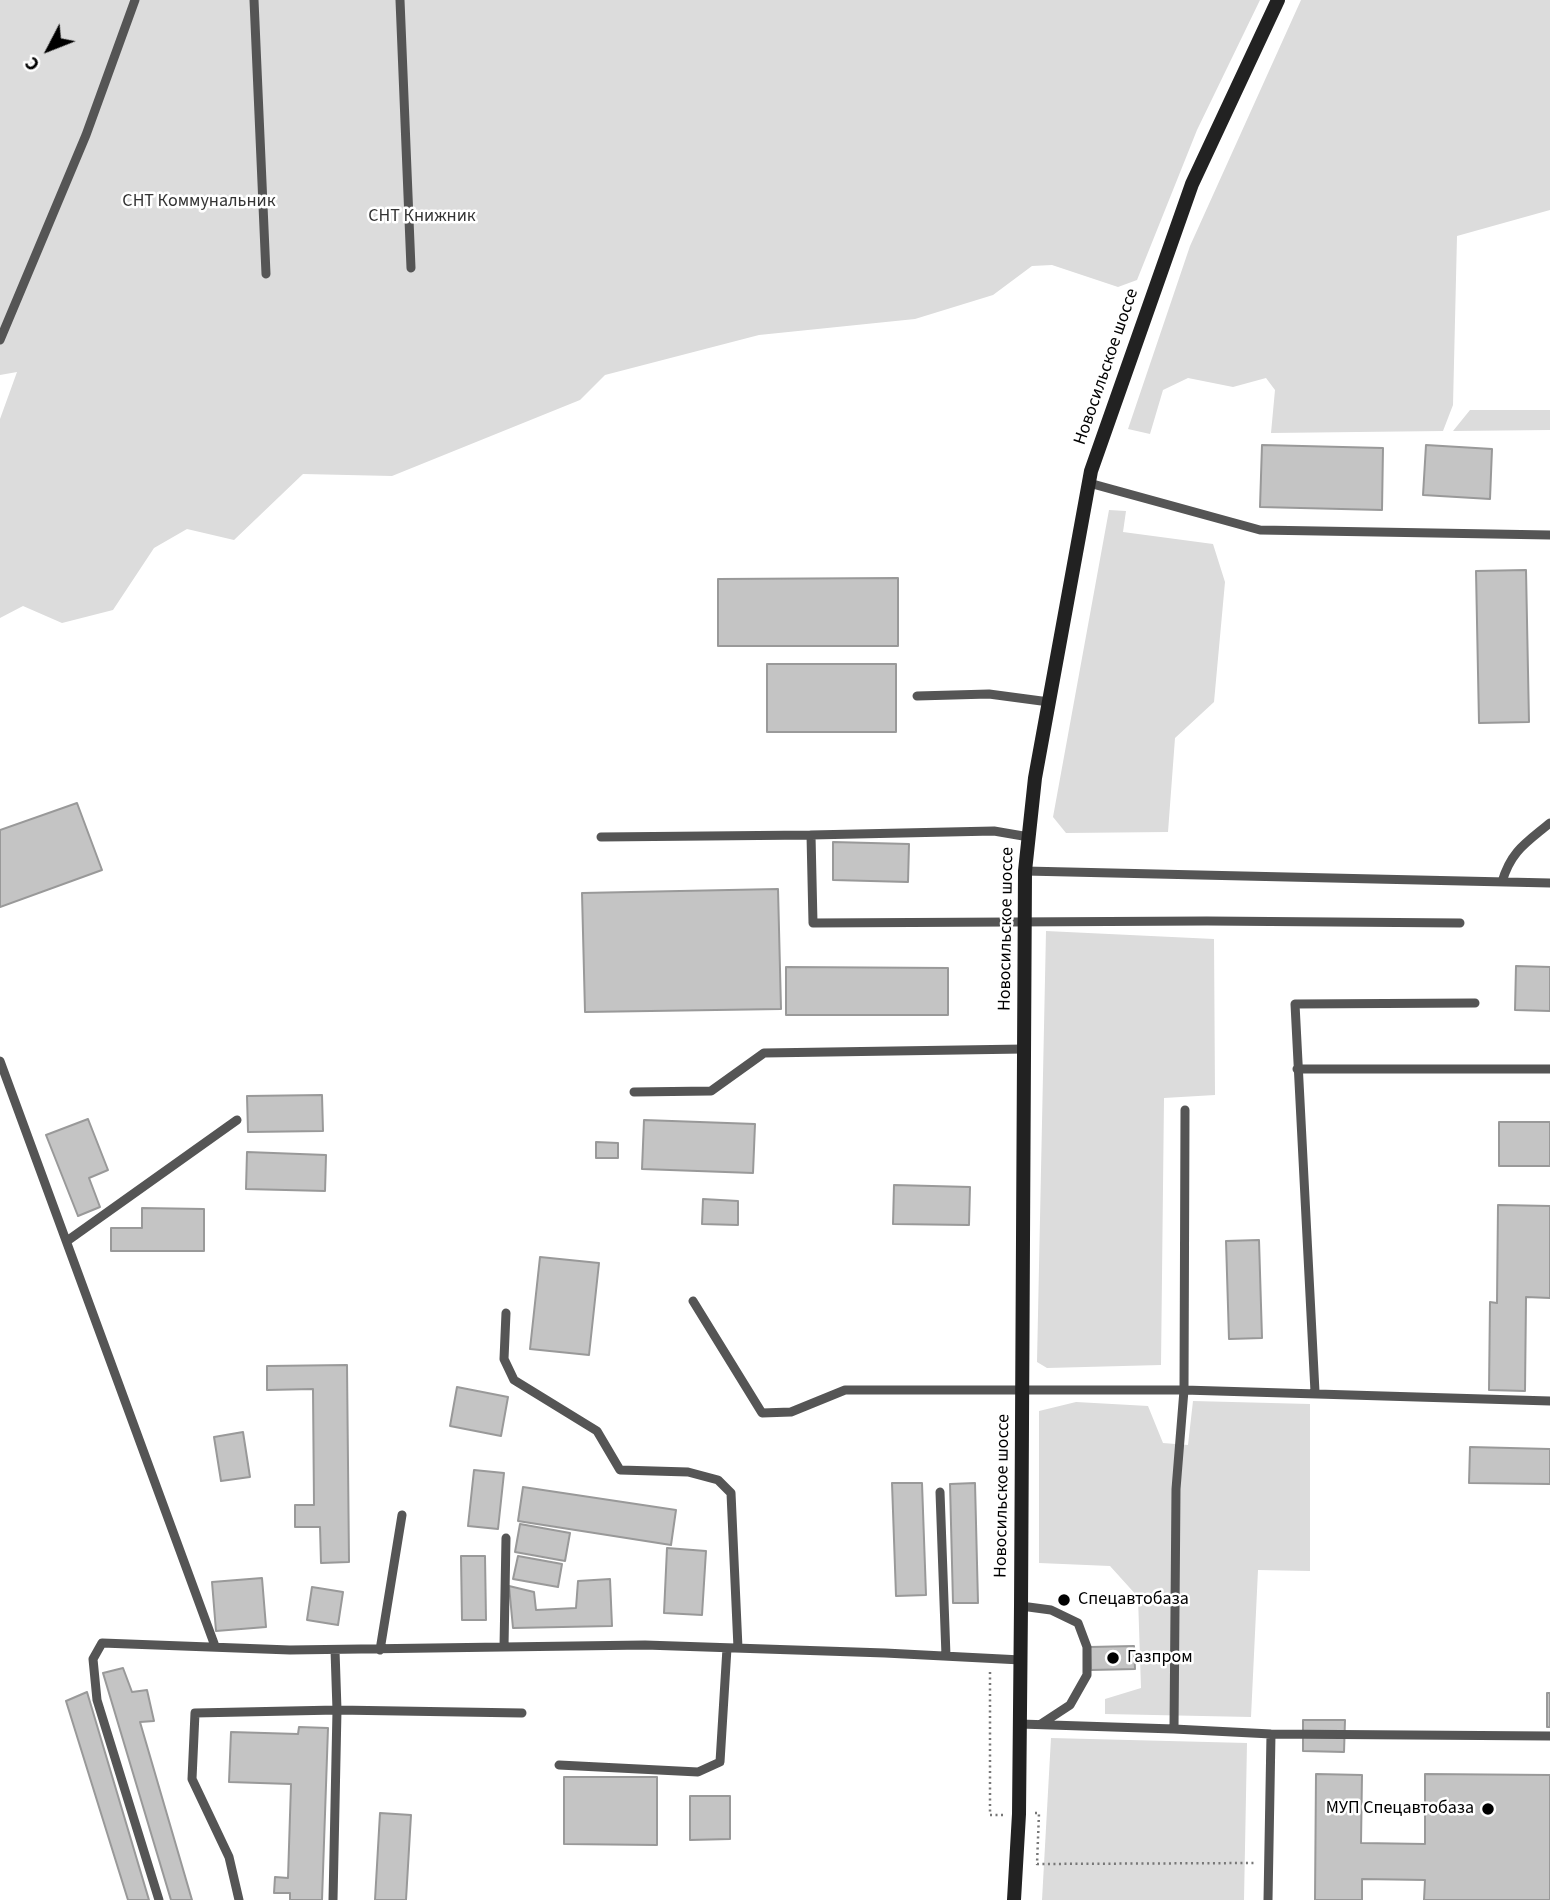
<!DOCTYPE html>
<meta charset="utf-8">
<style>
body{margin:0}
#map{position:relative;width:1550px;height:1900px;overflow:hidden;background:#fff;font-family:"Source Sans 3",sans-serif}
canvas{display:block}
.north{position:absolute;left:14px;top:14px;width:70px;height:70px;-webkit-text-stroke:5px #fff;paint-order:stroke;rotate:228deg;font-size:19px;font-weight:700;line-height:28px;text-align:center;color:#000}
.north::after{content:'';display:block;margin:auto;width:24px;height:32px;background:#000;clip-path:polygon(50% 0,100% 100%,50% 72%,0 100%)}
</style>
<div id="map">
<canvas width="1550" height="1900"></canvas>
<div class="north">С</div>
</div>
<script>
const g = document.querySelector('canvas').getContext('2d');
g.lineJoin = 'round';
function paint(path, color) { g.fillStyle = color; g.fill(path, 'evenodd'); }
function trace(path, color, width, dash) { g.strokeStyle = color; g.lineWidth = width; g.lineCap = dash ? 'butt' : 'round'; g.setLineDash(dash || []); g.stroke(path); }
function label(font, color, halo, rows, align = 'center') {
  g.font = font + ' "Source Sans 3",sans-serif'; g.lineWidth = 5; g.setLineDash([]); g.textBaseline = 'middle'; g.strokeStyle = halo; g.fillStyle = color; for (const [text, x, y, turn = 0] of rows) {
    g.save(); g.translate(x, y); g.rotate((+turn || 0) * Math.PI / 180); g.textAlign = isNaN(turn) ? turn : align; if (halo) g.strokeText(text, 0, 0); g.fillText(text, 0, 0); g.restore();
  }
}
paint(new Path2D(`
 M0,0H1260L1197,130L1137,280L1118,287L1052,265L1032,266L993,295L915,319L759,335L605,375L580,400L392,476L303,474L234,540L187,529L154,548L113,610L62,623L23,606L0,618V419L17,372L0,375Z
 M1301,0H1550V210L1457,236L1453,405L1443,431L1271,433L1275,390L1266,378L1233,387L1188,378L1163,390L1150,434L1128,429L1190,246Z
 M1470,410H1550V430L1453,431Z
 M1109,510L1126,511L1123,532L1213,544L1225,582L1214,702L1175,738L1168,832L1066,833L1053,817Z
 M1046,931L1214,939L1215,1095L1164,1098L1161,1365L1047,1368L1037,1362Z
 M1193,1401L1310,1404V1571L1258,1570L1251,1717L1105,1714V1699L1141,1688L1138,1597L1110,1566L1039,1563V1411L1076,1402L1148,1406L1163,1443L1188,1445Z
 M1051,1738L1247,1743L1244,1900H1042Z`), '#dcdcdc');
const building = new Path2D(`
 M1262,445L1383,448L1382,510L1260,507Z
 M1426,445L1492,449L1490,499L1423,495Z
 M1526,570L1529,722L1479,723L1476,571Z
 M898,578V646H718V579Z
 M767,664H896V732H767Z
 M77,803L102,870L0,907V830Z
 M833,842L909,844L908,882L833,880Z
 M778,889L781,1009L585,1012L582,893Z
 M1516,966L1550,967V1011L1515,1010Z
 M786,967L948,968V1015H786Z
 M322,1095L323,1131L248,1132L247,1096Z
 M88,1119L108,1170L89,1178L100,1207L78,1216L46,1135Z
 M644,1120L755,1124L753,1173L642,1169Z
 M1499,1122H1550V1166H1499Z
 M596,1142L618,1143V1158H596Z
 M247,1152L326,1155L325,1191L246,1189Z
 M894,1185L970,1187L969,1225L893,1224Z
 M703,1199L738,1201V1225L702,1224Z
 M1498,1205L1550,1206V1298L1526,1297L1525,1391L1489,1390L1490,1302L1497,1303Z
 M142,1208L204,1209V1251H111V1228H142Z
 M1259,1240L1262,1338L1229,1339L1226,1241Z
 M540,1257L599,1263L589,1355L530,1349Z
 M347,1365L349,1562L321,1563L320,1527H295V1505H314L313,1389L267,1390V1366Z
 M457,1387L508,1397L501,1436L450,1426Z
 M243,1432L250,1477L221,1481L214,1437Z
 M1470,1447L1550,1449V1484L1469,1483Z
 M474,1470L504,1473L498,1529L468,1526Z
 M892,1483H922L926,1595L896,1596Z
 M975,1483L978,1603H953L950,1484Z
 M523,1487L676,1510L671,1545L518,1521Z
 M520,1524L570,1533L565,1561L515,1552Z
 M667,1548L706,1551L702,1615L664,1613Z
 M461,1556H485L486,1620H462Z
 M518,1556L562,1564L558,1587L513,1579Z
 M262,1578L266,1627L216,1631L212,1582Z
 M610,1579L612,1626L513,1628L509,1586L534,1592L536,1610L576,1608L578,1581Z
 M312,1587L343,1592L338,1625L307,1620Z
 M1134,1646L1135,1669L1091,1670L1090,1647Z
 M123,1668L132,1692L147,1690L154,1721L140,1722L192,1900H171L103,1673Z
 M87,1692L149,1900H128L66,1701Z
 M1547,1693H1550V1727H1547Z
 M1303,1720H1345L1344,1752L1303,1751Z
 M299,1727L328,1728L322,1900H290V1893H274L275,1877L288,1878L291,1784L229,1782L231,1732L298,1734Z
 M1316,1774L1362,1775L1361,1843L1425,1844V1774L1550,1775V1900H1424L1425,1880L1362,1879V1900H1315Z
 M564,1777H657V1845L564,1844Z
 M690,1796H730V1839L690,1840Z
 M380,1813L411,1815L406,1900H375Z`);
paint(building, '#c4c4c4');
trace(building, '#999', 2);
trace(new Path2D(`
 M990,1672V1815H1004
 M1035,1813H1039L1037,1864L1255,1863`), '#777', 2.5, [2, 3.5]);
trace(new Path2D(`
 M254,0L266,274
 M400,0L411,268
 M0,340L86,135L135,0
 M1089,483L1260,530L1550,535
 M917,696L989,694L1049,702
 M601,837L811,835
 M1029,837L994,831L811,835L813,923L1207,921L1460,923
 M1025,871L1550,883
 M1502,882C1511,851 1526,843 1550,823
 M0,1061L215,1646
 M1297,1069H1550
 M634,1092L711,1091L764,1053L1024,1049
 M1185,1110L1184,1390L1176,1489L1174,1729L1271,1734L1550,1736
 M67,1241L237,1120
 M693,1301L762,1413L791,1412L845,1390H1184L1550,1401
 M506,1313L504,1359L514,1380L597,1431L620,1470L688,1472L718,1480L731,1493L738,1648
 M1315,1392L1295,1004L1475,1003
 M940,1492L946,1656
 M1021,1606L1051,1610L1078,1623L1087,1647V1675L1070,1705L1041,1724
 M504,1647L506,1538
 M335,1650L337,1710L522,1713
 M380,1650L402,1515
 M1020,1724L1174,1729
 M559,1765L698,1772L720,1762L727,1648
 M159,1900L97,1700L93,1659L102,1643L290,1650L645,1645L885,1653L1021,1660
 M239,1900L229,1857L192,1779L195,1713L337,1710L333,1900
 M1268,1900L1271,1734`), '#555', 9);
trace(new Path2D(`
 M1014,1900L1019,1814L1021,1606L1025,871L1035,778L1091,471L1192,184L1278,0`), '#222', 14);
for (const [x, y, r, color] of [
 [1064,1600,7,"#000"],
 [1113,1658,7,"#000"],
 [1488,1809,7,"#000"]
]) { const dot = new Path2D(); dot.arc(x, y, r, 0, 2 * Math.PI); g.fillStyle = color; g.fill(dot); trace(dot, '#fff', 2.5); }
label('18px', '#333', '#fff', [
 ["СНТ Коммунальник",199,202],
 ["СНТ Книжник",422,217]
]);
label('18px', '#000', '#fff', [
 ["Новосильское шоссе",1107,367,-71],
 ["Новосильское шоссе",1007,929,-89],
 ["Новосильское шоссе",1003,1496,-89]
]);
label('18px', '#000', '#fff', [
 ["Спецавтобаза",1078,1600],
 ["Газпром",1127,1658],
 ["МУП Спецавтобаза",1474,1809,"right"]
], 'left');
</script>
